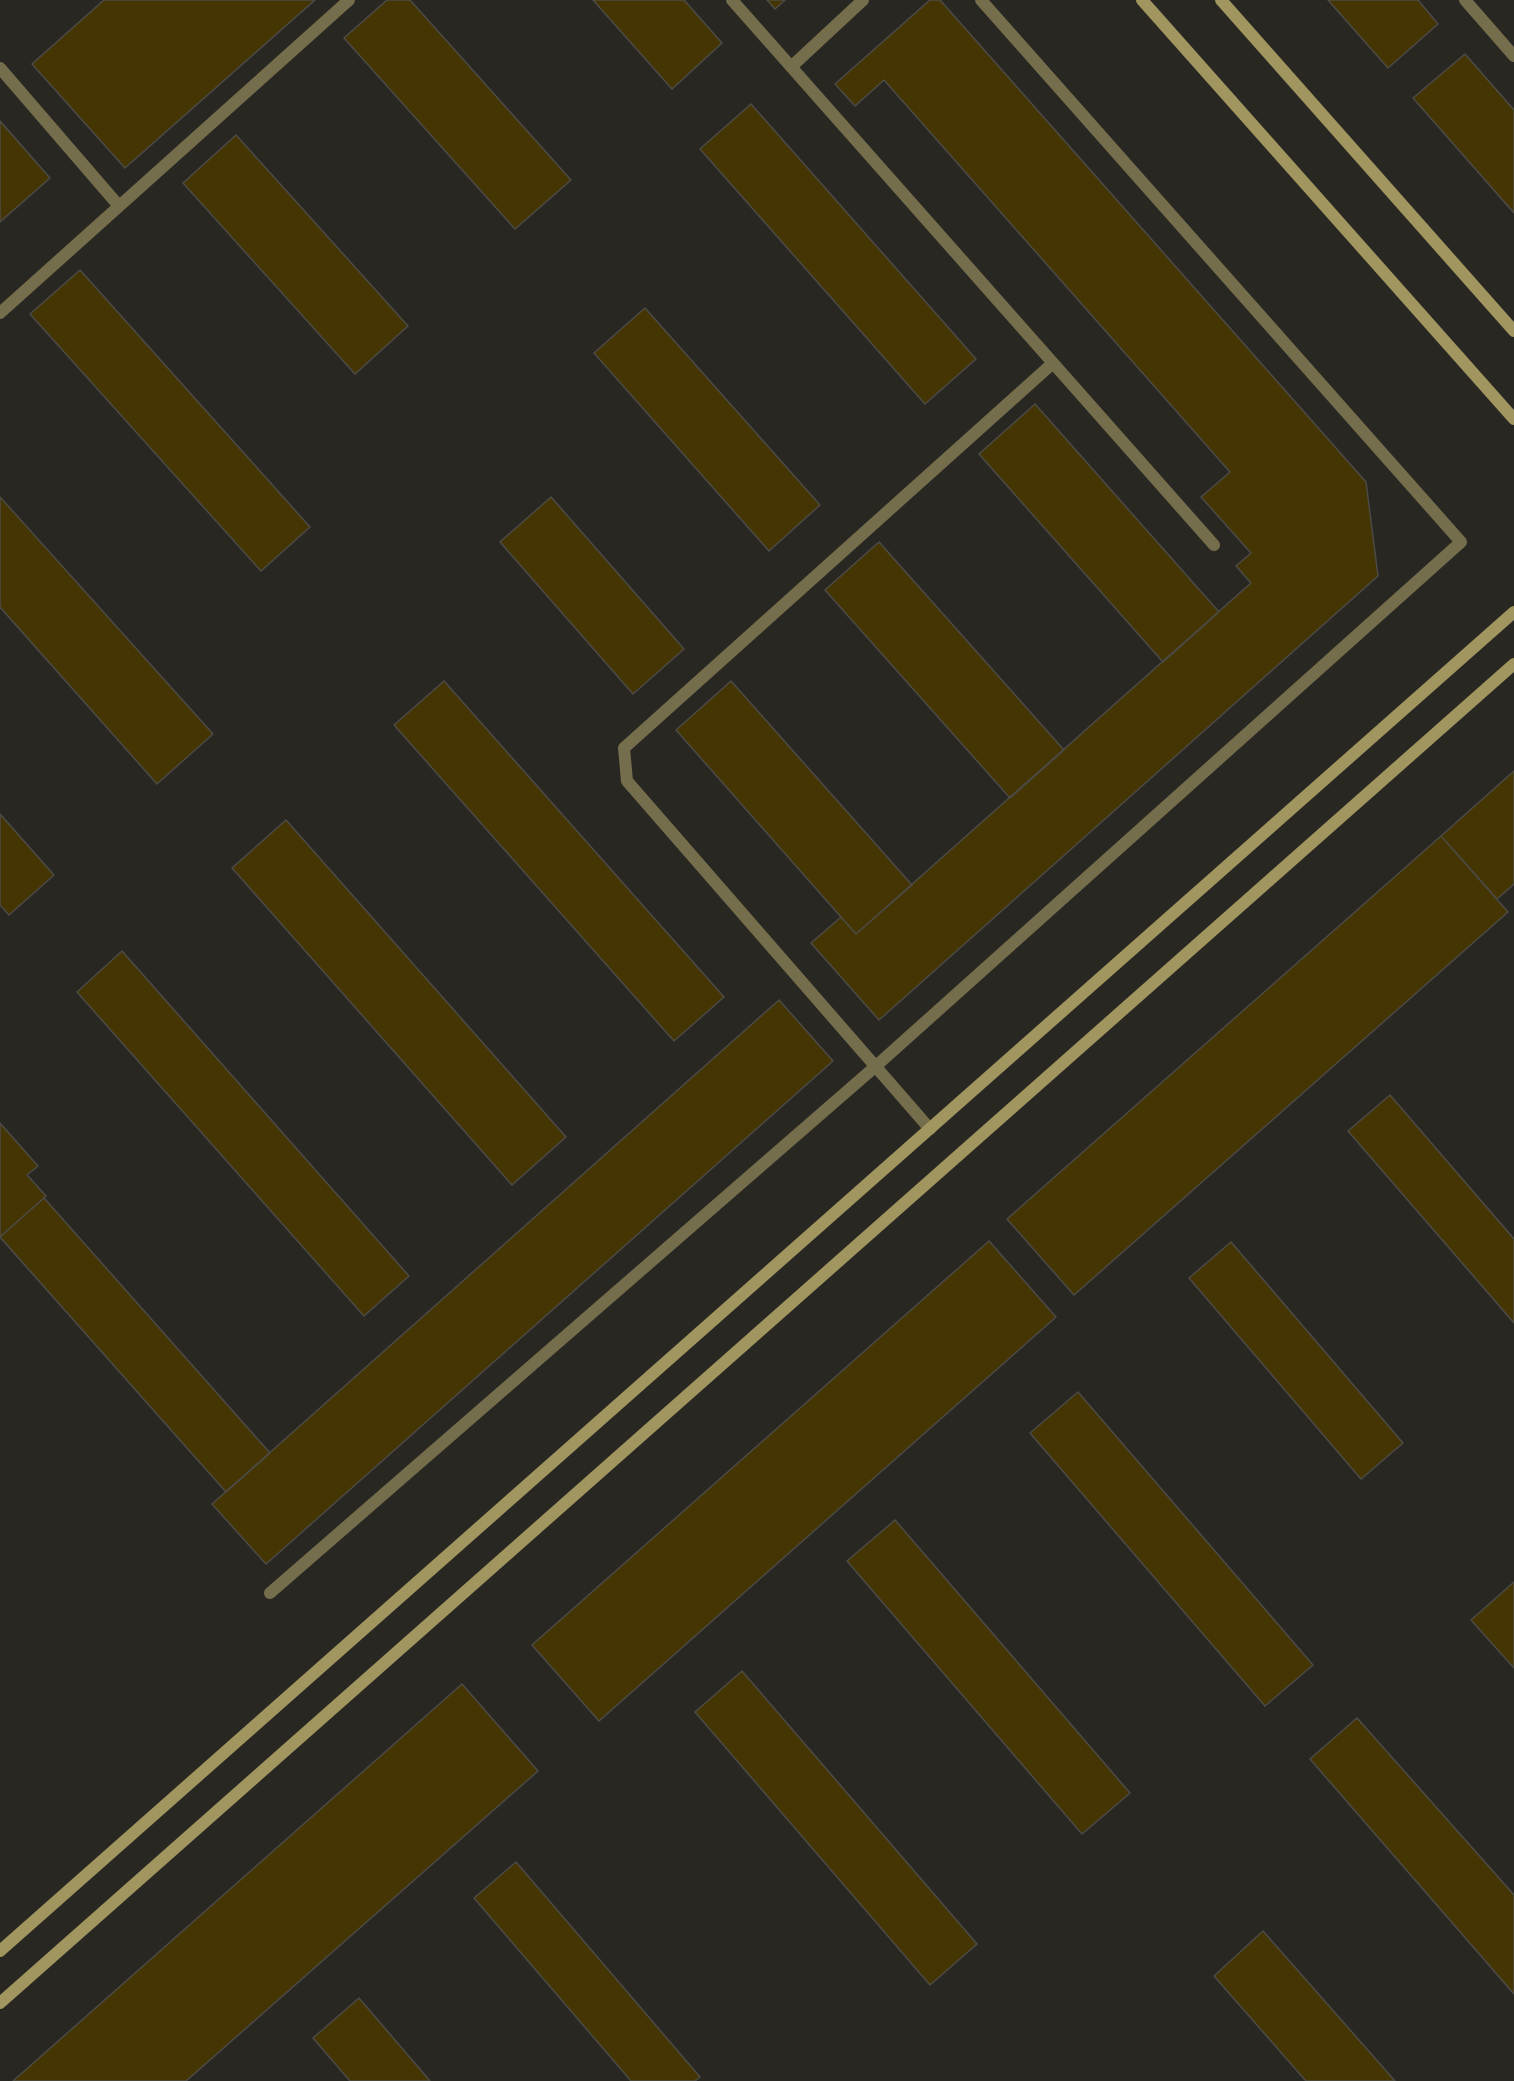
<!DOCTYPE html>
<style>
body{margin:0}
canvas{display:block;background:#292722}
</style>
<canvas width="1514" height="2081"></canvas>
<script>
const g = document.querySelector('canvas').getContext('2d');
g.lineJoin = 'round';
function paint(path, color) { g.fillStyle = color; g.fill(path, 'evenodd'); }
function trace(path, color, width, dash) { g.strokeStyle = color; g.lineWidth = width; g.lineCap = dash ? 'butt' : 'round'; g.setLineDash(dash || []); g.stroke(path); }
const building = new Path2D(`
 M104,0H315L125,168L32,64Z
 M387,0H410L571,180L515,229L344,38Z
 M593,0H684L722,43L672,89Z
 M767,0H785L775,9Z
 M930,0H940L1366,482L1378,576L879,1020L811,943L841,917L856,934L1251,583L1236,566L1251,553L1201,497L1230,472L884,80L855,106L835,84Z
 M1328,0H1418L1438,24L1388,68Z
 M1465,54L1514,110V213L1413,98Z
 M751,104L976,359L925,404L700,149Z
 M0,121L50,178L0,222Z
 M236,135L408,326L355,374L183,183Z
 M80,270L310,527L261,571L30,314Z
 M645,308L820,505L769,551L594,353Z
 M1035,404L1219,612L1163,662L979,454Z
 M0,497L213,734L157,784L0,607Z
 M551,497L684,649L633,694L500,542Z
 M879,542L1064,750L1010,798L825,590Z
 M444,681L724,997L674,1041L394,725Z
 M731,681L912,885L856,934L676,730Z
 M1514,771V884L1497,899L1441,836Z
 M0,814L54,875L9,915L0,905Z
 M286,820L566,1137L512,1185L232,868Z
 M1441,836L1508,912L1074,1295L1007,1219Z
 M122,951L409,1276L364,1316L77,992Z
 M779,1000L833,1061L266,1564L212,1504Z
 M1390,1095L1514,1239V1323L1348,1131Z
 M0,1123L38,1166L27,1175L46,1196L0,1237Z
 M44,1198L270,1453L226,1492L0,1237Z
 M989,1241L1056,1317L599,1721L532,1645Z
 M1231,1242L1403,1443L1361,1479L1189,1278Z
 M1078,1392L1313,1665L1265,1706L1030,1433Z
 M895,1520L1130,1793L1082,1834L847,1561Z
 M1514,1582V1668L1471,1620Z
 M742,1671L977,1944L930,1985L695,1712Z
 M462,1684L538,1771L186,2081H13Z
 M1357,1718L1514,1895V1994L1310,1759Z
 M516,1862L700,2077L695,2081H631L474,1898Z
 M1263,1931L1395,2081H1306L1214,1976Z
 M359,1998L430,2081H350L313,2038Z`);
paint(building, '#443503');
trace(building, '#4d4b46', 1.5);
trace(new Path2D(`
 M732,0L1214,545
 M791,67L863,0
 M0,68L119,206
 M0,313L349,0
 M930,1129L627,781L624,748L1053,363
 M270,1593L876,1066L1461,542L981,0`), '#756e4c', 12);
trace(new Path2D(`
 M1465,0L1514,56`), '#756e4c', 12);
trace(new Path2D(`
 M1142,0L1514,419
 M1221,0L1514,331
 M0,1951L1514,612
 M0,2003L1514,664`), '#a1965f', 12);
</script>
